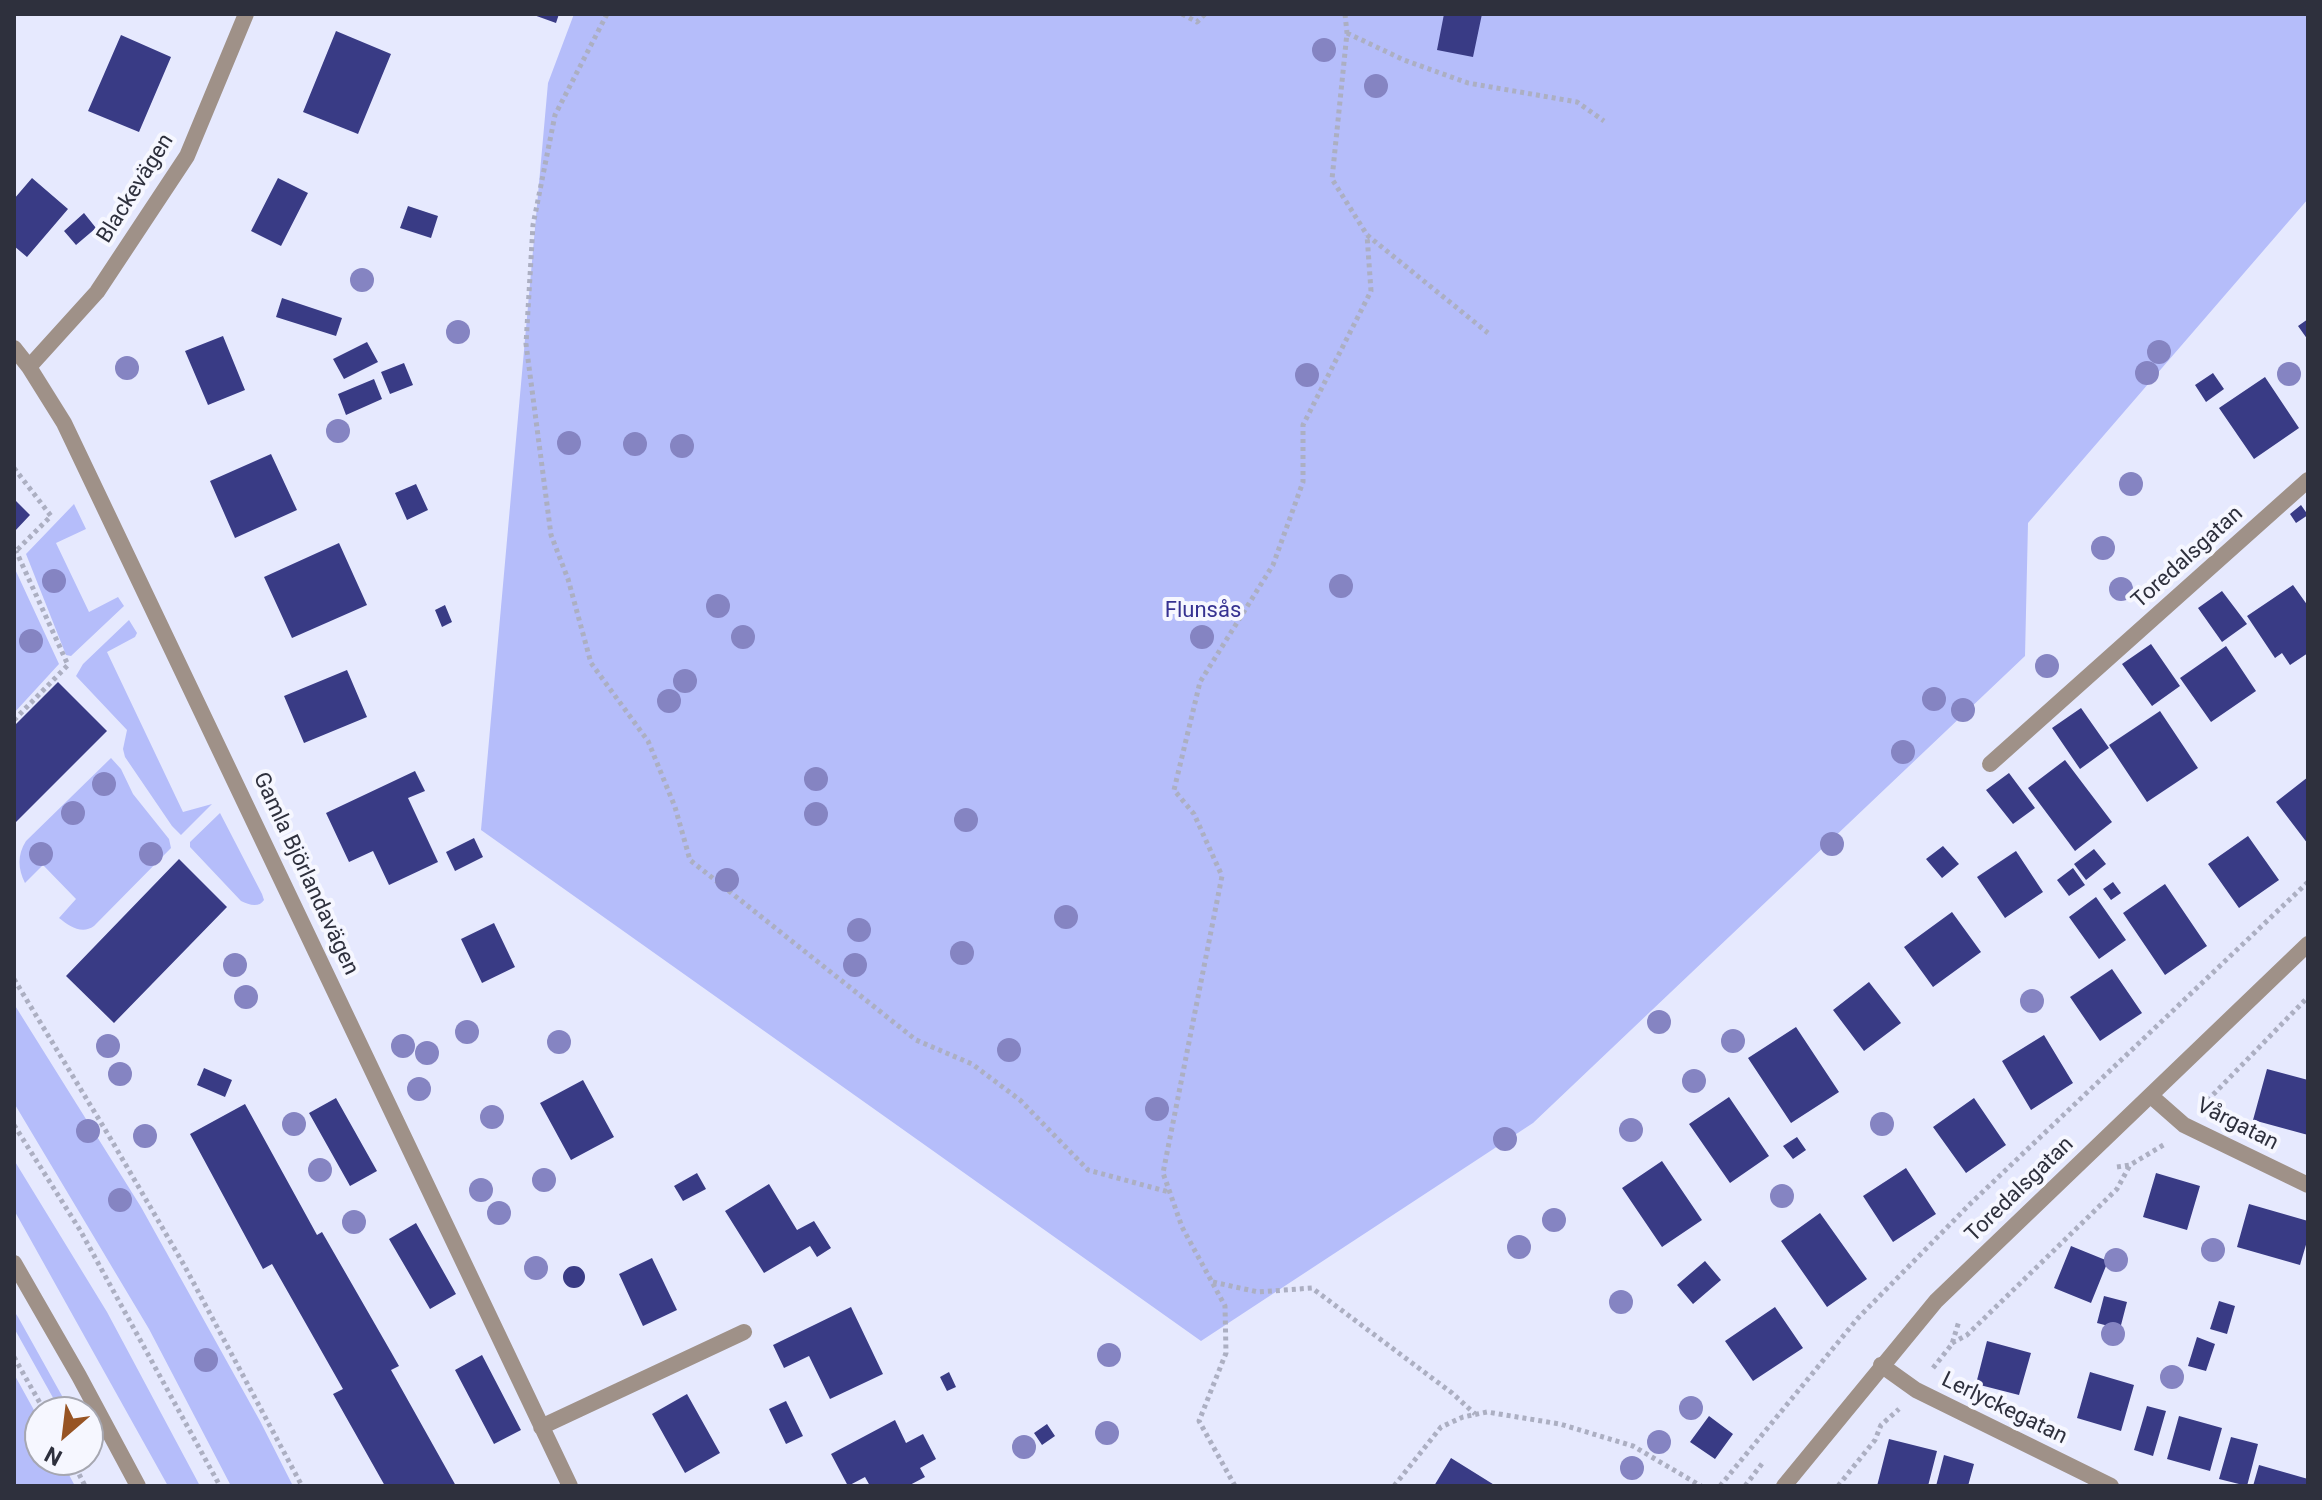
<!DOCTYPE html>
<meta charset="utf-8">
<style>
body{margin:0}
#map{position:relative;width:2322px;height:1500px;overflow:hidden;background:#e6e9fe;font-family:Roboto,sans-serif}
canvas{display:block}
.frame{position:absolute;inset:0;border:16px solid #2e303d;pointer-events:none}
.north{position:absolute;left:24px;top:1396px;width:80px;height:80px;box-sizing:border-box;background:#f6f7ff;border:2px solid #a6a7b1;border-radius:50%;rotate:208deg;font-size:22px;font-weight:700;line-height:32px;text-align:center;color:#2e303d}
.north::after{content:'';display:block;margin:auto;width:28px;height:36px;background:#975424;clip-path:polygon(50% 0,100% 100%,50% 72%,0 100%)}
</style>
<div id="map">
<canvas width="2322" height="1500"></canvas>
<div class="frame"></div>
<div class="north">N</div>
</div>
<script>
const g = document.querySelector('canvas').getContext('2d');
g.lineJoin = 'round';
function paint(path, color) { g.fillStyle = color; g.fill(path, 'evenodd'); }
function trace(path, color, width, dash) { g.strokeStyle = color; g.lineWidth = width; g.lineCap = dash ? 'butt' : 'round'; g.setLineDash(dash || []); g.stroke(path); }
function label(font, color, halo, rows, align = 'center') {
  g.font = font + ' Roboto,sans-serif'; g.lineWidth = 8; g.setLineDash([]); g.textBaseline = 'middle'; g.strokeStyle = halo; g.fillStyle = color; for (const [text, x, y, turn = 0] of rows) {
    g.save(); g.translate(x, y); g.rotate((+turn || 0) * Math.PI / 180); g.textAlign = isNaN(turn) ? turn : align; if (halo) g.strokeText(text, 0, 0); g.fillText(text, 0, 0); g.restore();
  }
}
paint(new Path2D(`
 M574,14H2308V199L2028,523L2025,656L1533,1123L1201,1341L481,830L548,83Z
 M74,504L86,529L56,543L89,612L118,597L124,606L71,656L66,655L26,554Z
 M14,567L59,664L14,713Z
 M129,620L137,633L135,637L107,652L183,812L212,804L181,835L172,826L125,757L123,749L127,730L76,676L83,664Z
 M111,758L121,769L133,794L169,839L171,848L94,926C82,935 69,926 59,918L76,899L43,865L25,883C18,869 17,855 26,841Z
 M220,813L262,894L264,900C259,908 249,905 241,901L190,847V842Z
 M14,1004L141,1207L260,1421L293,1486H231L149,1329L14,1103Z
 M14,1160L107,1312L200,1486H168L14,1210Z
 M14,1311L18,1317L71,1412H61L14,1328Z
 M14,1374L40,1421V1460H61L75,1486H14Z`), '#b5bdfa');
paint(new Path2D(`
 M531,14H559L556,23Z
 M1444,14H1482L1473,57L1437,50Z
 M336,31L391,54L358,134L303,112Z
 M121,35L171,57L139,132L88,111Z
 M32,178L68,209L27,257L14,246V199Z
 M278,178L308,193L281,246L251,231Z
 M408,206L438,216L431,238L400,228Z
 M84,213L96,228L76,245L64,231Z
 M282,298L342,318L336,336L276,317Z
 M2308,319V340L2298,326Z
 M223,336L245,390L208,405L185,351Z
 M367,342L378,362L344,379L333,359Z
 M404,363L413,385L390,394L381,372Z
 M2213,373L2224,389L2206,402L2195,385Z
 M2265,377L2299,428L2254,459L2219,408Z
 M374,379L382,399L346,415L338,394Z
 M271,454L297,510L235,538L210,481Z
 M416,484L428,510L407,520L395,493Z
 M14,499L30,515L14,532Z
 M2301,505L2308,515L2296,523L2290,514Z
 M339,543L367,605L292,638L264,577Z
 M2293,585L2308,606V653L2290,665L2282,653L2275,658L2247,616Z
 M2222,591L2247,624L2222,642L2198,608Z
 M445,605L452,622L442,627L435,610Z
 M2151,644L2180,686L2152,706L2122,664Z
 M2226,646L2256,691L2211,722L2180,678Z
 M347,670L367,717L304,743L284,696Z
 M58,682L107,731L14,824V726Z
 M2081,708L2109,748L2080,769L2052,728Z
 M2160,711L2198,768L2147,802L2109,745Z
 M2065,760L2112,822L2075,851L2028,788Z
 M415,771L425,791L408,798L438,862L389,885L373,851L349,862L326,813Z
 M2009,773L2035,808L2013,824L1986,790Z
 M2308,777V844L2276,802Z
 M2248,836L2279,880L2239,908L2208,864Z
 M474,838L483,857L455,871L446,852Z
 M1943,846L1959,864L1942,878L1926,859Z
 M2094,849L2106,864L2086,880L2074,864Z
 M2016,851L2043,892L2005,918L1977,877Z
 M179,859L227,907L114,1023L66,976Z
 M2073,868L2085,885L2069,896L2057,880Z
 M2113,882L2121,893L2111,900L2103,889Z
 M2165,884L2207,946L2165,975L2123,913Z
 M2096,897L2126,940L2099,959L2069,917Z
 M1952,912L1981,952L1933,987L1904,947Z
 M494,923L515,967L482,983L461,939Z
 M2112,969L2142,1013L2100,1041L2070,997Z
 M1869,982L1901,1023L1864,1051L1833,1010Z
 M1796,1027L1839,1092L1791,1123L1748,1058Z
 M2044,1035L2073,1083L2031,1110L2002,1061Z
 M204,1068L232,1080L225,1097L197,1085Z
 M2267,1069L2308,1080V1135L2253,1120Z
 M583,1080L614,1137L571,1160L540,1103Z
 M1729,1097L1769,1156L1730,1183L1689,1124Z
 M336,1098L377,1171L350,1186L309,1113Z
 M1974,1098L2006,1145L1966,1173L1933,1127Z
 M245,1104L317,1235L322,1232L391,1352L399,1366L391,1370L456,1486H385L333,1394L343,1389L272,1264L263,1269L190,1134Z
 M1797,1137L1806,1150L1793,1159L1783,1146Z
 M1662,1161L1702,1220L1662,1247L1622,1188Z
 M1906,1168L1936,1214L1893,1242L1863,1196Z
 M697,1173L706,1189L683,1201L674,1186Z
 M2156,1173L2200,1186L2187,1230L2143,1217Z
 M769,1184L797,1230L814,1221L831,1248L817,1257L810,1246L764,1273L725,1211Z
 M2249,1204L2308,1221V1238L2300,1265L2237,1247Z
 M1820,1213L1867,1279L1827,1307L1781,1241Z
 M416,1223L456,1294L430,1309L389,1239Z
 M2071,1246L2108,1261L2091,1303L2054,1288Z
 M652,1258L677,1310L643,1326L619,1274Z
 M1705,1261L1721,1280L1693,1304L1677,1285Z
 M563 1277a11 11 0 1 1 22 0a11 11 0 1 1-22 0Z
 M2104,1296L2127,1302L2120,1329L2097,1323Z
 M2219,1301L2235,1306L2227,1334L2210,1329Z
 M851,1307L883,1374L830,1399L809,1356L784,1368L773,1345Z
 M1775,1307L1803,1348L1753,1381L1725,1341Z
 M2197,1337L2215,1344L2206,1371L2188,1366Z
 M1987,1341L2031,1353L2019,1395L1976,1384Z
 M482,1355L521,1430L494,1444L455,1370Z
 M949,1372L956,1387L947,1391L940,1377Z
 M2090,1372L2134,1385L2121,1431L2077,1418Z
 M687,1394L720,1453L685,1473L652,1414Z
 M786,1401L803,1436L786,1444L769,1409Z
 M2147,1406L2166,1411L2153,1456L2134,1450Z
 M1709,1416L1733,1434L1715,1459L1690,1442Z
 M2179,1416L2222,1428L2210,1471L2167,1459Z
 M895,1420L906,1443L923,1434L936,1459L920,1468L925,1477L908,1486H870L865,1477L848,1486L831,1454Z
 M1047,1424L1055,1436L1042,1445L1034,1433Z
 M2231,1437L2258,1444L2247,1486L2219,1479Z
 M1889,1439L1937,1451L1928,1486H1877Z
 M1944,1455L1974,1464L1968,1486H1936Z
 M1451,1458L1496,1486H1434Z
 M2259,1465L2308,1479L2306,1486H2253Z`), '#393b85');
trace(new Path2D(`
 M607,14L555,115L533,225L526,344L551,535L568,579L591,663L648,741L675,807L690,860L916,1040L972,1064L1020,1100L1088,1170L1169,1192
 M1182,14L1197,22L1205,14
 M1345,14L1347,33L1332,179L1367,235L1488,333
 M1347,33L1404,60L1468,83L1577,102L1604,121
 M14,468L51,516L15,552
 M14,720L68,665L16,551
 M14,979L109,1136L184,1265L302,1486
 M2202,1106L2308,997
 M14,1125L80,1230L220,1486
 M2117,1167L2130,1165L2165,1144
 M1213,1282L1258,1292L1312,1288L1452,1393L1475,1414
 M1952,1343L1967,1335L2117,1189L2130,1165
 M14,1357L45,1412
 M1933,1368L1952,1344L1959,1321
 M72,1460L85,1486
 M1235,1486L1199,1421L1226,1353L1225,1306L1182,1227L1163,1173L1222,876L1194,814L1174,790L1200,682L1273,565L1303,482V425L1371,291L1367,235
 M1394,1486L1441,1427L1463,1417L1487,1412L1560,1424L1633,1446L1701,1486
 M1720,1486L1858,1318L1970,1204L2308,882
 M1745,1486L1764,1461
 M1838,1486L1875,1440L1881,1425L1899,1409`), '#acafc2', 5, [4, 4]);
trace(new Path2D(`
 M14,348L29,367L64,423L570,1486
 M29,367L97,292L187,156L246,14
 M1990,764L2308,480
 M2151,1096L2184,1125L2308,1185
 M1881,1365L1916,1390L2111,1486
 M541,1427L744,1332`), '#9f9188', 16);
trace(new Path2D(`
 M14,1263L79,1376L138,1486
 M1784,1486L1936,1301L2308,944`), '#9f9188', 16);
g.fillStyle = '#8584c2';
for (const [x, y] of [
 [1324,50],
 [1376,86],
 [362,280],
 [458,332],
 [2159,352],
 [127,368],
 [2147,373],
 [2289,374],
 [1307,375],
 [338,431],
 [569,443],
 [635,444],
 [682,446],
 [2131,484],
 [2103,548],
 [54,581],
 [1341,586],
 [2121,589],
 [718,606],
 [743,637],
 [1202,637],
 [31,641],
 [2047,666],
 [685,681],
 [1934,699],
 [669,701],
 [1963,710],
 [1903,752],
 [816,779],
 [104,784],
 [73,813],
 [816,814],
 [966,820],
 [1832,844],
 [41,854],
 [151,854],
 [727,880],
 [1066,917],
 [859,930],
 [962,953],
 [235,965],
 [855,965],
 [246,997],
 [2032,1001],
 [1659,1022],
 [467,1032],
 [1733,1041],
 [559,1042],
 [108,1046],
 [403,1046],
 [1009,1050],
 [427,1053],
 [120,1074],
 [1694,1081],
 [419,1089],
 [1157,1109],
 [492,1117],
 [294,1124],
 [1882,1124],
 [1631,1130],
 [88,1131],
 [145,1136],
 [1505,1139],
 [320,1170],
 [544,1180],
 [481,1190],
 [1782,1196],
 [120,1200],
 [499,1213],
 [1554,1220],
 [354,1222],
 [1519,1247],
 [2213,1250],
 [2116,1260],
 [536,1268],
 [1621,1302],
 [2113,1334],
 [1109,1355],
 [206,1360],
 [2172,1377],
 [1691,1408],
 [1107,1433],
 [1659,1442],
 [1024,1447],
 [1632,1468]
]) { g.beginPath(); g.arc(x, y, 12, 0, 2 * Math.PI); g.fill(); }
label('22px', '#2e303d', '#f6f7ff', [
 ["Blackevägen",136,189,-58],
 ["Toredalsgatan",2188,558,-42],
 ["Gamla Björlandavägen",305,874,65],
 ["Vårgatan",2237,1125,27],
 ["Toredalsgatan",2020,1190,-44],
 ["Lerlyckegatan",2004,1409,26]
]);
label('22px', '#363291', '#f6f7ff', [
 ["Flunsås",1203,611]
]);
</script>
